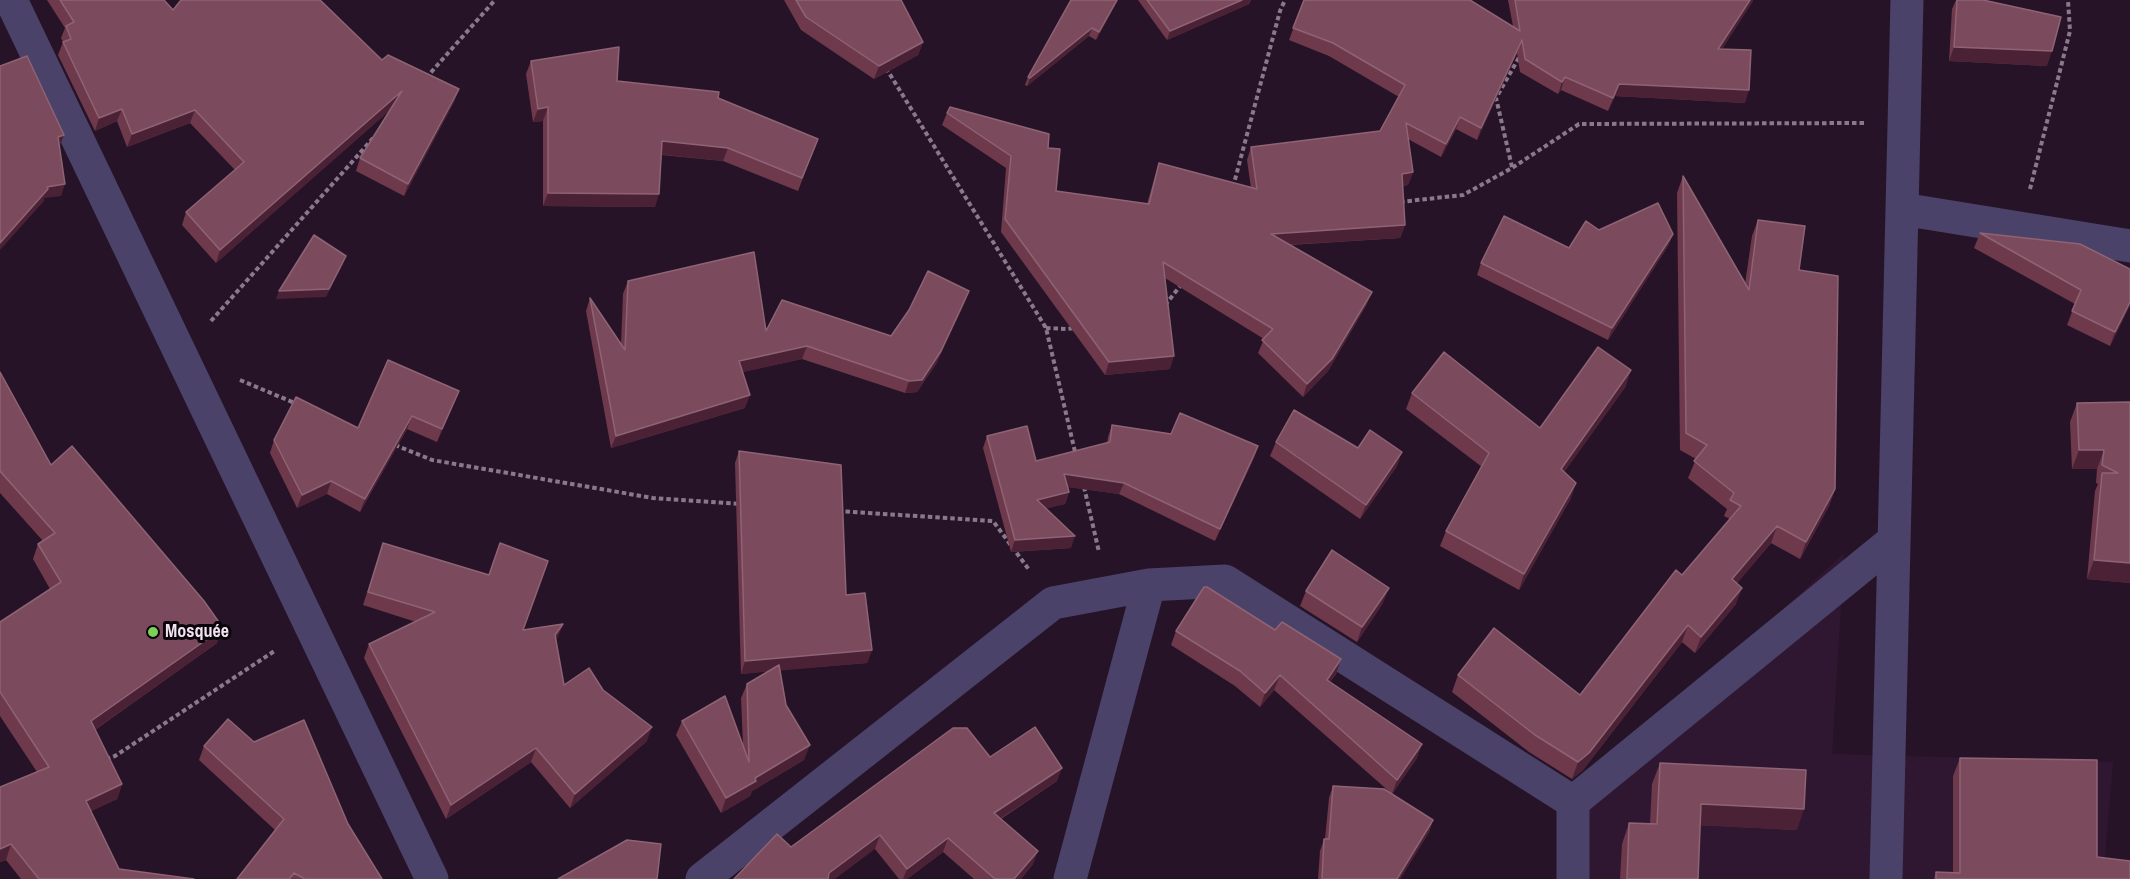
<!DOCTYPE html>
<meta charset="utf-8">
<style>
body{margin:0}
canvas{display:block;background:#261327}
</style>
<canvas width="2130" height="879"></canvas>
<script>
const g = document.querySelector('canvas').getContext('2d');
g.lineJoin = 'round';
function paint(path, color) { g.fillStyle = color; g.fill(path, 'evenodd'); }
function trace(path, color, width, dash) { g.strokeStyle = color; g.lineWidth = width; g.lineCap = dash ? 'butt' : 'round'; g.setLineDash(dash || []); g.stroke(path); }
function label(font, color, halo, rows, align = 'center') {
  g.font = font + ' "Archivo Narrow",sans-serif'; g.lineWidth = 6; g.setLineDash([]); g.textBaseline = 'middle'; g.strokeStyle = halo; g.fillStyle = color; for (const [text, x, y, turn = 0] of rows) {
    g.save(); g.translate(x, y); g.rotate((+turn || 0) * Math.PI / 180); g.textAlign = isNaN(turn) ? turn : align; if (halo) g.strokeText(text, 0, 0); g.fillText(text, 0, 0); g.restore();
  }
}
paint(new Path2D(`
 M1844,553L1832,754L2113,762L2103,879H1570L1572,806Z`), '#301731');
trace(new Path2D(`
 M886,68L1046,328L1076,456
 M426,78L495,0
 M1512,167L1496,98L1521,54
 M1233,187L1280,11L1285,0
 M2030,189L2070,31L2068,0
 M1400,202L1463,195L1512,168L1579,124L1864,123
 M1165,305L1181,285
 M211,321L375,136
 M1046,328L1066,329L1076,328
 M240,380L297,404
 M395,445L432,460L653,498L741,504
 M1084,487L1099,552
 M838,511L993,521L1030,571
 M106,759L115,756L276,650`), '#8a798a', 4, [4.5, 3]);
trace(new Path2D(`
 M11,0L432,879
 M1902,209L2130,246
 M702,879L1053,603L1149,585L1225,581L1573,802
 M1070,879L1149,585
 M1573,879V802L1894,540
 M1886,879L1907,0`), '#4a4269', 33);
paint(new Path2D(`
 M47,0H164L173,10L382,60L459,89L454,102L404,196L356,171L360,158L390,110L216,263L182,225L186,212L235,170L190,123L127,147L117,121L95,131L58,55L63,42L61,38L65,28Z
 M784,0H901L923,42L918,55L874,79L801,30Z
 M1118,0L1096,40L1089,36L1027,86L1025,85L1028,77Z
 M1138,0H1251L1249,4L1167,40Z
 M1304,0L1513,26L1508,0H1753L1722,49L1745,103L1615,96L1608,111L1561,90L1558,94L1520,72L1517,53L1477,140L1456,129L1441,157L1408,139L1413,172L1408,185L1402,186L1405,225L1400,238L1290,245L1367,304L1328,371L1303,397L1258,353L1264,339L1165,278L1170,369L1105,375L1001,232L1006,168L942,125L947,113L1048,148L1056,191L1147,204L1155,176L1159,163L1251,188L1247,160L1251,147L1380,131L1399,97L1329,56L1289,40Z
 M1956,0H1983L2047,66L1949,61L1952,9Z
 M531,61L617,81L718,98L813,152L798,191L723,161L662,155L655,207L543,206V121L533,122L526,74Z
 M1683,176L1745,284L1752,236L1758,220L1799,270L1835,489L1829,506L1800,559L1771,543L1737,583L1736,604L1695,653L1682,642L1583,770L1572,779L1529,752L1452,692L1458,675L1580,695L1730,519L1724,516L1727,509L1688,478L1696,459L1680,450L1677,193Z
 M1599,230L1673,234L1668,246L1608,340L1477,275L1481,263L1569,248Z
 M1980,233L2130,305L2110,346L2067,325L2075,304L1974,248Z
 M628,281L766,331L891,336L969,291L964,304L936,364L917,392L905,393L802,359L742,372L745,408L611,448L586,311L590,298L621,344L623,294Z
 M0,372L51,465L217,643L95,730L122,784L117,799L91,811L119,869L194,879H21L6,860L0,862V787L37,772L0,716V622L50,589L33,559L38,544L43,541L0,493Z
 M1626,386L1564,472L1571,498L1519,590L1440,546L1446,531L1482,467L1406,409L1412,393L1540,428Z
 M459,391L437,442L407,429L360,512L327,494L297,508L270,453L274,440L358,428Z
 M2130,402V583L2087,579L2095,491L2098,484L2096,483L2097,469H2072L2070,422L2077,403Z
 M1112,425L1258,446L1254,458L1215,541L1119,494L1068,487L1069,492L1065,504L1046,508L1071,548L1011,552L983,448L987,436L1036,461L1107,443L1108,437Z
 M1276,442L1358,448L1397,466L1360,519L1270,456Z
 M739,451L846,595L872,650L867,663L780,670L786,705L804,760L752,791L750,796L721,813L676,735L682,721L743,745L741,698L747,684L769,671L741,674L735,463Z
 M383,543L523,630L563,624L556,640L564,685L603,690L647,741L570,808L531,762L446,819L364,658L369,644L416,622L363,605Z
 M1306,591L1383,603L1357,642L1300,606Z
 M1275,630L1341,659L1336,674L1330,682L1417,758L1392,794L1274,690L1260,707L1235,686L1171,645L1176,631Z
 M204,746L348,824L382,879H237L275,830L199,760Z
 M990,757L1057,781L1001,819L1033,864L1021,879H974L943,852L907,879H899L875,849L791,847Z
 M1960,758L2097,857L2130,879H1934L1936,872L1953,873V776Z
 M1660,763L1797,830L1700,825L1698,879H1620L1622,844L1629,823L1650,824L1652,784Z
 M1333,786L1433,820L1429,832L1400,879H1318L1320,851L1324,839H1325L1329,798Z`), '#6d394b');
paint(new Path2D(`
 M1117,0H1118L1096,40L1099,32Z
 M1242,0H1251L1249,4L1167,40L1170,31Z
 M1750,0H1753L1752,3L1714,61L1718,49Z
 M1092,28L1089,36L1027,86L1030,78Z
 M1522,40L1517,53L1477,140L1481,128Z
 M923,42L918,55L874,79L879,66Z
 M1954,47L2052,51L2047,66L1949,61Z
 M1565,77L1561,90L1558,94L1562,82Z
 M1619,84L1749,90L1745,103L1615,96L1608,111Z
 M459,89L454,102L404,196L408,184Z
 M402,91L397,104L216,263L220,250Z
 M548,107L543,121L533,122L538,109Z
 M122,109L117,121L95,131L99,118Z
 M195,110L190,123L127,147L132,134Z
 M1460,117L1456,129L1441,157L1446,144Z
 M64,135L60,146L54,149L58,137Z
 M662,141L728,148L723,161L657,154Z
 M1413,172L1408,185L1397,186L1402,174Z
 M65,184L61,196L44,198V201L0,250V243L47,187Z
 M548,193L659,194L655,207L543,206Z
 M1405,225L1400,238L1266,246L1271,234Z
 M1673,234L1668,246L1608,340L1612,328Z
 M346,256L343,264L326,297L276,299L279,291Z
 M969,291L964,304L936,364L917,392L905,393L909,381Z
 M1372,292L1367,304L1328,371L1303,397L1307,384Z
 M2130,302V305L2110,346L2115,332Z
 M807,346L802,359L734,374L739,361Z
 M1174,356L1170,369L1105,375L1109,362Z
 M1631,370L1626,386L1555,485L1561,469Z
 M459,391L454,404L437,442L442,429Z
 M750,395L745,408L611,448L616,436Z
 M412,416L407,429L360,512L365,499Z
 M1258,446L1254,458L1215,541L1220,529Z
 M2079,450H2104L2097,469H2072Z
 M1402,452L1397,466L1360,519L1366,505Z
 M1064,474L1124,483L1119,494L1060,486Z
 M331,481L327,494L297,508L302,495Z
 M1576,483L1571,498L1519,590L1524,574Z
 M1835,489L1829,506L1800,559L1806,542Z
 M1069,492L1065,504L1033,512L1037,500Z
 M1777,526L1771,543L1726,596L1732,579Z
 M1075,536L1071,548L1011,552L1015,540Z
 M2094,560L2130,563V583L2087,579Z
 M1389,588L1383,603L1357,642L1362,627Z
 M1742,588L1736,604L1695,653L1701,637Z
 M563,624L558,637L550,649L555,635Z
 M1688,625L1682,642L1583,770L1572,779L1578,762Z
 M223,628L217,643L86,736L91,721Z
 M872,650L867,663L741,674L745,661Z
 M1341,659L1336,674L1321,695L1327,680Z
 M1280,675L1274,690L1260,707L1265,693Z
 M652,727L647,741L570,808L575,794Z
 M1422,744L1417,758L1392,794L1397,780Z
 M810,745L804,760L752,791L750,796L721,813L726,798L755,778Z
 M536,748L531,762L446,819L451,805Z
 M1062,768L1057,781L989,826L994,813Z
 M122,784L117,799L81,816L86,801Z
 M1701,804L1804,809L1797,830L1693,825Z
 M1433,820L1429,832L1400,879H1397Z
 M880,835L875,849L835,879H827L829,873Z
 M948,838L943,852L907,879H903L907,869Z
 M11,844L6,860L0,862V849Z
 M1038,851L1033,864L1021,879H1014Z`), '#4b2235');
const building = new Path2D(`
 M60,0H164L173,10L181,0H320L382,60L388,55L459,89L408,184L360,158L402,91L220,250L186,212L244,162L195,110L132,134L122,109L99,118L63,42L71,39L66,26L74,22Z
 M796,0H901L923,42L879,66L806,17Z
 M1071,0H1117L1099,32L1092,28L1030,78L1028,77Z
 M1147,0H1242L1170,31Z
 M1304,0H1470L1520,31L1515,0H1750L1718,49L1751,50L1749,90L1619,84L1613,98L1565,77L1562,82L1525,59L1522,40L1481,128L1460,117L1446,144L1406,123L1413,172L1402,174L1405,225L1271,234L1372,292L1332,359L1307,384L1262,340L1273,329L1163,262L1174,356L1109,362L1005,219L1011,156L947,113L950,107L1049,134L1048,148L1060,149L1056,191L1149,204L1159,163L1257,189L1251,147L1380,131L1405,85L1333,43L1293,28Z
 M1957,0H1983L2061,17L2052,51L1954,47Z
 M619,47L617,81L719,92L718,98L818,139L802,178L728,148L662,141L659,194L548,193V107L538,109L531,61Z
 M27,56L64,135L58,137L65,184L47,187L48,189L0,243V66Z
 M1683,176L1749,290L1758,220L1805,226L1799,270L1838,276L1835,489L1806,542L1777,526L1732,579L1742,588L1701,637L1688,625L1589,753L1578,762L1535,735L1458,675L1494,628L1580,695L1676,570L1682,575L1741,506L1730,500L1734,493L1694,461L1707,445L1686,433Z
 M1658,203L1673,234L1612,328L1481,263L1504,216L1569,248L1586,221L1599,230Z
 M1980,233L2080,244L2130,269V302L2115,332L2072,311L2081,290Z
 M314,235L346,256L329,289L279,291Z
 M754,252L766,331L782,300L891,336L909,310L928,271L969,291L941,351L922,380L909,381L807,346L739,361L750,395L616,436L590,298L625,350L628,281Z
 M1598,347L1631,370L1561,469L1576,483L1524,574L1446,531L1489,453L1412,393L1444,352L1540,428Z
 M388,360L459,391L442,429L412,416L365,499L331,481L302,495L274,440L296,397L358,428Z
 M0,372L51,465L72,446L204,601L223,628L91,721L122,784L86,801L119,869L194,879H39L11,844L0,849V787L49,767L0,692V622L61,582L38,544L55,533L0,471Z
 M2130,402V563L2094,560L2102,473H2118L2102,465L2104,450H2079L2077,403Z
 M1294,410L1358,448L1370,430L1402,452L1366,505L1276,442Z
 M1180,413L1258,446L1220,529L1124,483L1064,474L1069,492L1037,500L1075,536L1015,540L987,436L1027,426L1036,461L1110,442L1112,425L1171,434Z
 M739,451L841,465L846,595L865,593L872,650L745,661Z
 M383,543L489,575L500,543L548,561L523,630L563,624L555,635L564,685L589,668L603,690L652,727L575,794L536,748L451,805L369,644L435,612L368,592Z
 M1332,550L1389,588L1362,627L1306,591Z
 M1204,587H1207L1275,630L1282,622L1341,659L1327,680L1422,744L1397,780L1280,675L1265,693L1240,671L1176,631Z
 M779,665L786,705L810,745L755,778L756,781L726,798L682,721L725,696L749,762L747,684Z
 M228,719L254,742L304,720L348,824L382,879H305L294,873L289,879H237L284,819L204,746Z
 M1035,727L1062,768L994,813L1038,851L1014,879H995L948,838L907,869L880,835L829,873L828,879H734L777,834L791,847L953,728H967L990,757Z
 M1960,758L2097,760V857L2130,861V879H1936V872L1960,873Z
 M1660,763L1806,770L1804,809L1701,804L1698,879H1627L1629,823L1657,824Z
 M1333,786L1384,789L1433,820L1397,879H1322L1324,839H1329Z
 M627,840L661,844L657,879H558Z`);
paint(building, '#7b4b5d');
trace(building, '#8e6374', 1.5);
for (const [x, y, r, color] of [
 [153,632,6,"#7ad156"]
]) { const dot = new Path2D(); dot.arc(x, y, r, 0, 2 * Math.PI); g.fillStyle = color; g.fill(dot); trace(dot, '#0a040b', 2); }
label('bold 18px', '#f1e3f1', '#0a040b', [
 ["Mosquée",165,632]
], 'left');
</script>
